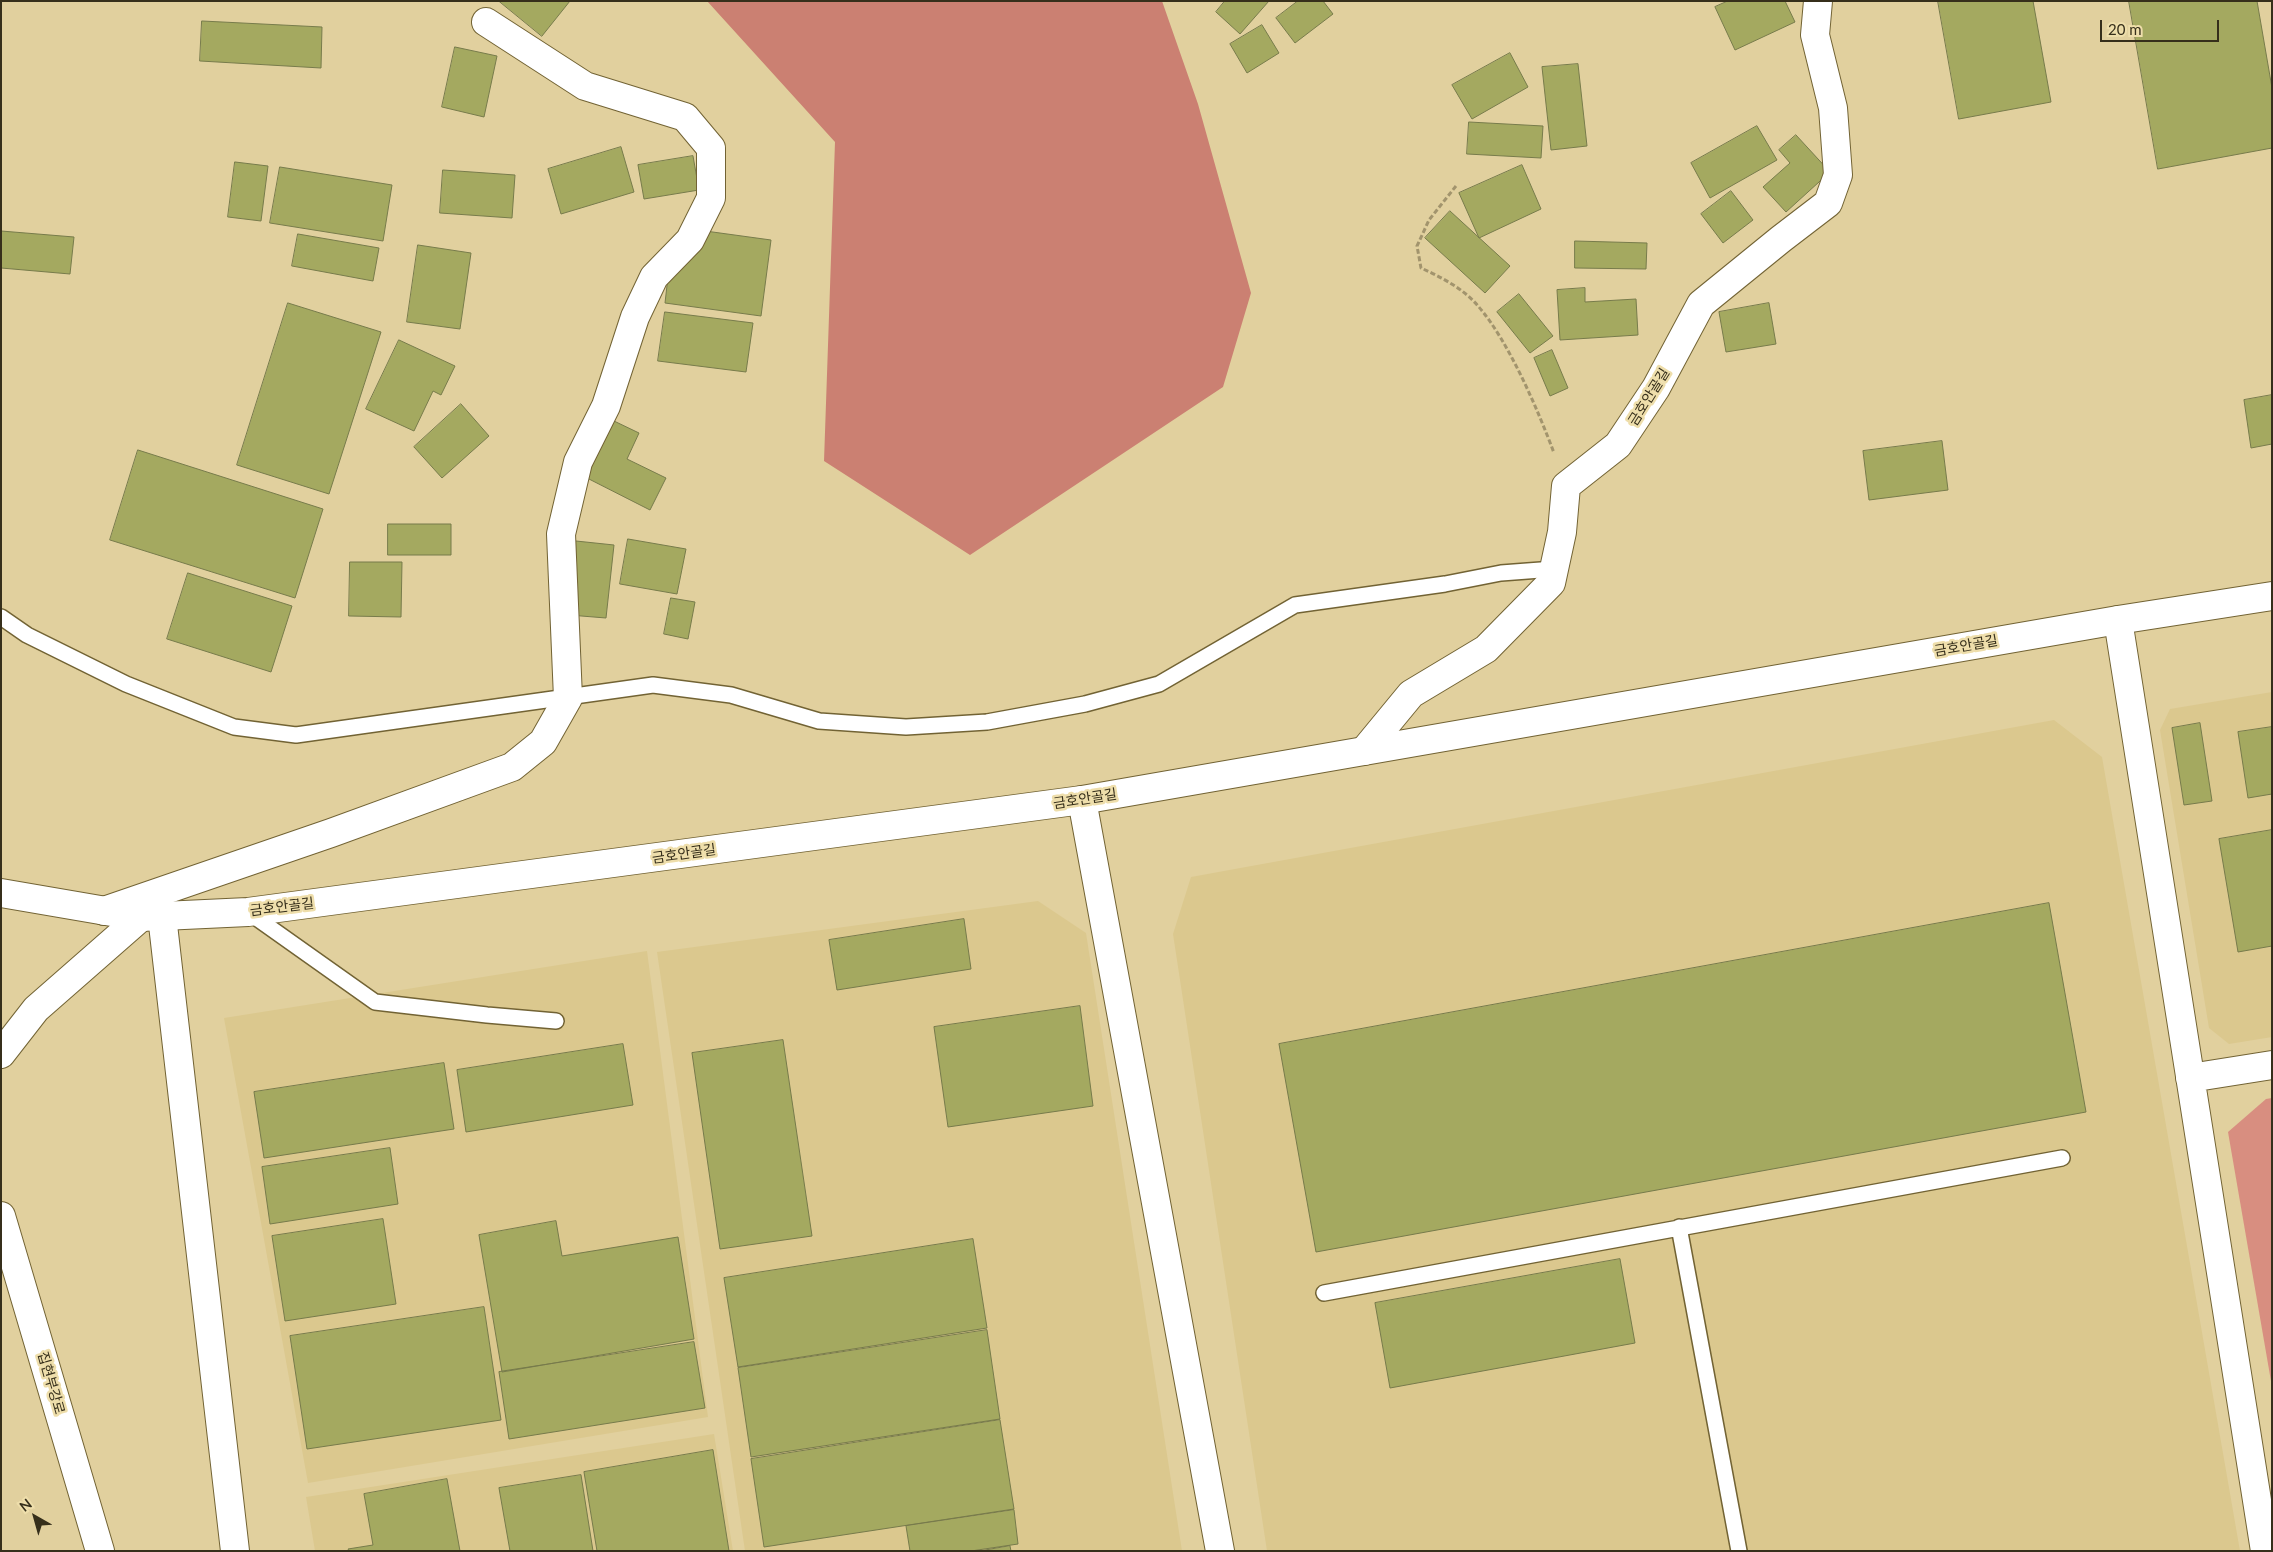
<!DOCTYPE html>
<meta charset="utf-8">
<style>
body{margin:0}
#map{position:relative;width:2273px;height:1552px;overflow:hidden;background:#e1d09e;font-family:Lato,sans-serif}
canvas{display:block}
.frame{position:absolute;inset:0;border:2px solid #362f1b;pointer-events:none}
.north{position:absolute;left:10px;top:1492px;width:50px;height:50px;-webkit-text-stroke:4px #eedeab;paint-order:stroke;rotate:322deg;font-size:14px;font-weight:700;line-height:20px;text-align:center;color:#362f1b}
.north::after{content:'';display:block;margin:auto;width:18px;height:22px;background:#362f1b;clip-path:polygon(50% 0,100% 100%,50% 72%,0 100%)}
.scale{position:absolute;left:2100px;top:20px;width:119px;height:22px;box-sizing:border-box;border:2px solid #362f1b;border-top:0;padding-left:6px;font-size:15px;line-height:18px;white-space:nowrap;color:#362f1b;-webkit-text-stroke:4px #eedeab;paint-order:stroke}
</style>
<div id="map">
<canvas width="2273" height="1552"></canvas>
<div class="frame"></div>
<div class="north">N</div>
<div class="scale">20 m</div>
</div>
<script>
const g = document.querySelector('canvas').getContext('2d');
g.lineJoin = 'round';
function paint(path, color) { g.fillStyle = color; g.fill(path, 'evenodd'); }
function trace(path, color, width, dash) { g.strokeStyle = color; g.lineWidth = width; g.lineCap = dash ? 'butt' : 'round'; g.setLineDash(dash || []); g.stroke(path); }
function label(font, color, halo, rows, align = 'center') {
  g.font = font + ' Lato,"Noto Sans KR",sans-serif'; g.lineWidth = 5; g.setLineDash([]); g.textBaseline = 'middle'; g.strokeStyle = halo; g.fillStyle = color; for (const [text, x, y, turn = 0] of rows) {
    g.save(); g.translate(x, y); g.rotate((+turn || 0) * Math.PI / 180); g.textAlign = isNaN(turn) ? turn : align; if (halo) g.strokeText(text, 0, 0); g.fillText(text, 0, 0); g.restore();
  }
}
paint(new Path2D(`
 M2272,692V1037L2229,1044L2209,1028L2160,730L2170,709Z
 M2054,720L2102,757L2240,1551H1267L1173,934L1191,877Z
 M1038,901L1086,933L1182,1551H745L657,952Z
 M647,951L708,1417L308,1483L224,1018Z
 M714,1434L733,1551H315L306,1497Z`), '#dbc88e');
paint(new Path2D(`
 M2272,1098V1387L2228,1132L2266,1099Z`), '#d88e80');
paint(new Path2D(`
 M707,1H1162L1198,104L1251,293L1223,387L970,555L824,461L835,142Z`), '#cb8072');
const building = new Path2D(`
 M499,1H570L542,36Z
 M1225,1H1269L1240,34L1216,12Z
 M1298,1H1323L1333,14L1295,43L1276,18Z
 M1728,1H1785L1795,22L1735,50L1715,7Z
 M1938,1H2033L2051,102L1959,119Z
 M2129,1H2257L2272,88V148L2158,169Z
 M202,21L322,27L321,68L200,61Z
 M1262,25L1279,53L1247,73L1230,44Z
 M455,47L497,56L484,117L442,107Z
 M1510,53L1528,87L1472,119L1452,85Z
 M1578,64L1587,146L1551,150L1542,67Z
 M1469,122L1543,126L1541,158L1467,154Z
 M1757,126L1777,160L1710,198L1691,163Z
 M1796,135L1830,172L1786,212L1763,187L1790,163L1779,150Z
 M621,147L634,192L561,214L548,169Z
 M693,156L699,190L644,199L638,165Z
 M235,162L268,166L261,221L228,217Z
 M1522,165L1541,209L1479,238L1459,193Z
 M280,167L392,185L383,241L270,223Z
 M443,170L515,175L512,218L440,213Z
 M1731,191L1753,220L1723,243L1701,214Z
 M1450,211L1510,266L1485,293L1425,238Z
 M698,230L771,240L761,316L665,303L668,277Z
 M1,231L74,237L70,274L1,268Z
 M298,234L379,248L373,281L292,266Z
 M1575,241L1647,243L1646,269L1575,268Z
 M418,245L471,253L460,329L407,322Z
 M1585,288V302L1636,299L1638,335L1560,340L1557,290Z
 M1519,294L1553,336L1530,353L1497,312Z
 M288,303L381,332L329,494L237,465Z
 M1769,303L1776,344L1726,352L1719,312Z
 M665,312L753,323L746,372L658,361Z
 M399,340L455,366L441,395L433,391L414,431L366,409Z
 M1552,350L1568,388L1550,396L1534,358Z
 M2272,395V444L2251,448L2244,400Z
 M461,404L489,436L442,478L414,447Z
 M614,421L639,433L627,459L666,478L650,510L585,477Z
 M1942,441L1948,490L1869,500L1863,451Z
 M138,450L323,509L295,598L110,540Z
 M388,524H451V555H388Z
 M628,539L686,549L677,594L620,584Z
 M576,541L614,545L606,618L569,615Z
 M350,562H402L401,617L349,616Z
 M188,573L292,606L271,672L167,639Z
 M671,598L695,602L688,639L664,634Z
 M2200,723L2212,801L2184,805L2172,728Z
 M2272,727V794L2248,798L2238,732Z
 M2272,830V946L2238,952L2219,839Z
 M2049,903L2086,1112L1316,1252L1279,1044Z
 M964,919L971,969L837,990L829,940Z
 M1080,1006L1093,1106L948,1127L934,1027Z
 M783,1040L812,1236L720,1249L692,1053Z
 M623,1044L633,1105L466,1132L457,1070Z
 M444,1063L454,1129L264,1158L254,1092Z
 M390,1148L398,1204L270,1224L262,1167Z
 M383,1219L396,1304L285,1321L272,1236Z
 M556,1221L562,1256L678,1237L694,1339L502,1372L479,1235Z
 M973,1239L987,1328L738,1367L724,1278Z
 M1620,1259L1635,1343L1390,1388L1375,1303Z
 M484,1307L501,1420L307,1449L290,1336Z
 M987,1330L1000,1419L751,1457L738,1368Z
 M694,1342L705,1408L509,1439L499,1372Z
 M1000,1420L1014,1509L764,1547L751,1459Z
 M713,1450L729,1551H597L584,1472Z
 M581,1475L593,1551H510L499,1488Z
 M447,1479L460,1551H349L348,1549L373,1545L364,1494Z
 M1014,1510L1018,1544L971,1551H910L906,1526Z
 M1010,1546L1011,1551H980Z`);
paint(building, '#a4a960');
trace(building, '#777b4b', 1);
const service = new Path2D(`
 M1,617L27,635L126,684L234,727L296,735L653,685L731,695L819,721L906,727L987,722L1085,704L1159,684L1295,605L1445,584L1501,573L1554,569
 M248,912L375,1002L487,1015L556,1021
 M1679,1227L1739,1551
 M1324,1293L2062,1158`);
const minor = new Path2D(`
 M2118,620L2265,1551
 M1364,751L1411,694L1486,649L1551,583L1562,532L1566,486L1618,445L1656,388L1701,304L1781,239L1828,203L1838,175L1833,108L1815,35L1818,1
 M1082,800L1220,1551
 M104,911L331,833L512,767L543,742L568,698L561,534L578,462L606,406L635,317L654,277L690,240L711,198V148L685,117L585,86L486,22
 M162,916L235,1551
 M2190,1078L2272,1065`);
const tertiary = new Path2D(`
 M1,893L141,917L248,912L1082,800L2118,620L2272,596`);
const secondary = new Path2D(`
 M1,1054L36,1009L141,917
 M1,1216L100,1551`);
trace(service, '#726334', 18);
trace(minor, '#726334', 30);
trace(tertiary, '#726334', 30);
trace(secondary, '#726334', 30);
trace(new Path2D(`
 M1456,186L1429,220L1417,246L1421,268C1441,277 1464,289 1478,306C1508,340 1538,410 1554,453`), '#a2946d', 3, [5, 2.5]);
trace(service, '#fff', 15);
trace(minor, '#fff', 28);
trace(tertiary, '#fff', 28);
trace(secondary, '#fff', 28);
label('14px', '#362f1b', '#eedeab', [
 ["금호안골길",1649,397,-58],
 ["금호안골길",1966,646,-10],
 ["금호안골길",1085,799,-9],
 ["금호안골길",684,854,-8],
 ["금호안골길",282,907,-7],
 ["집현부강로",51,1383,74]
]);
</script>
